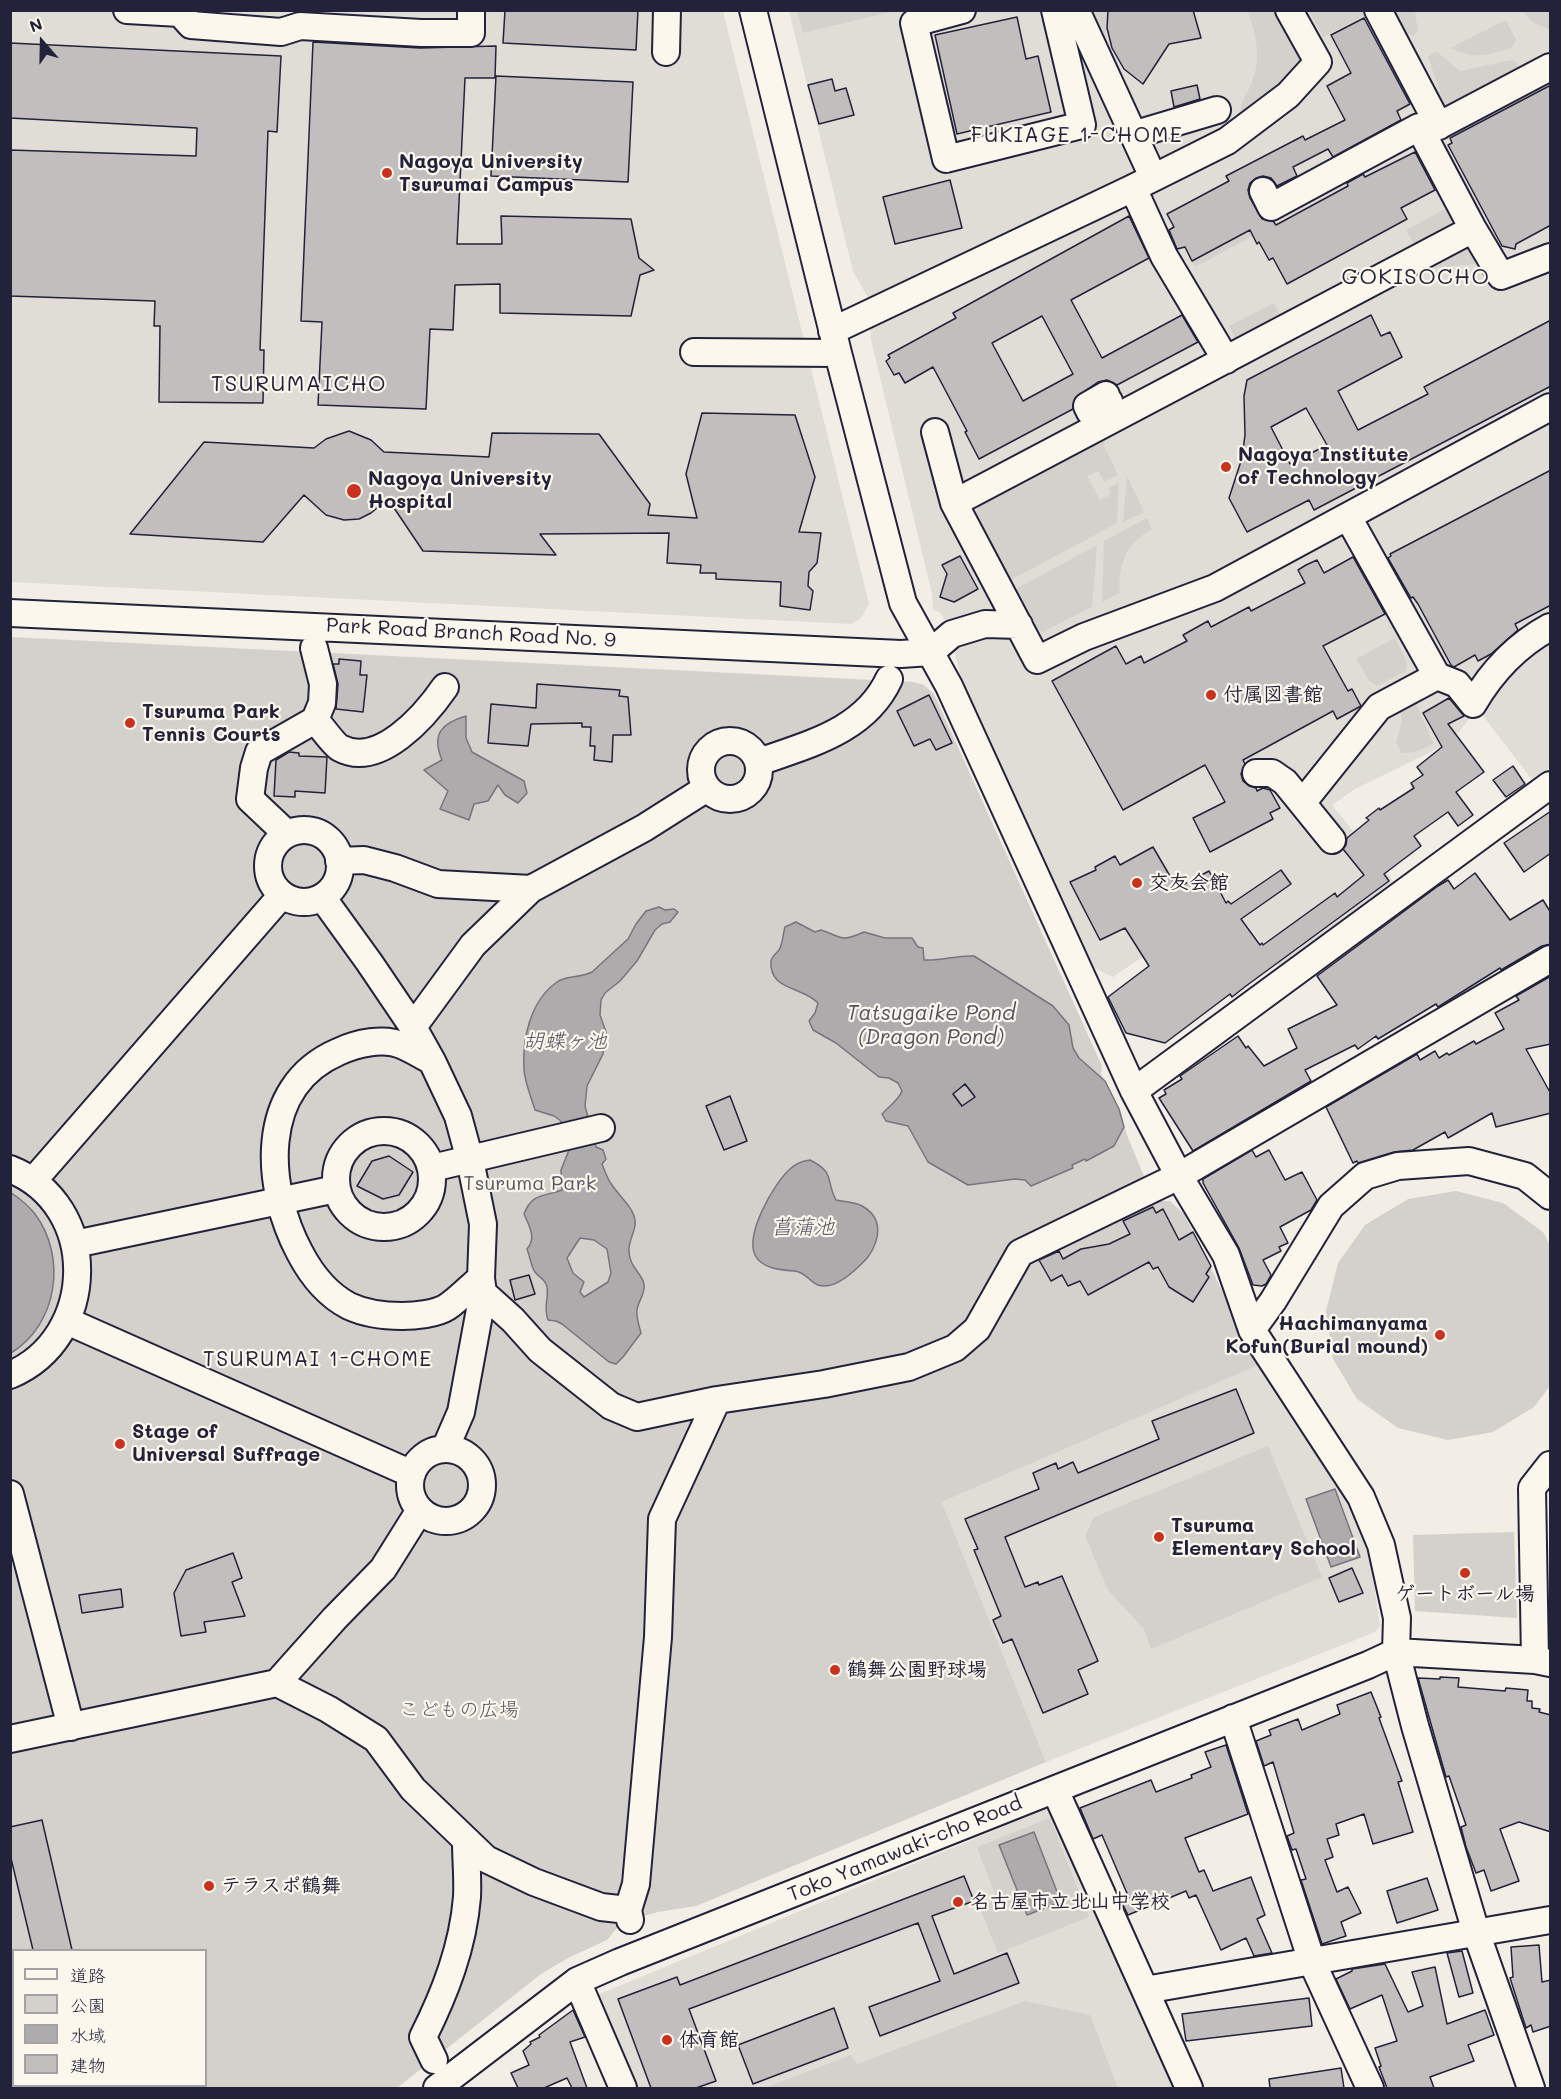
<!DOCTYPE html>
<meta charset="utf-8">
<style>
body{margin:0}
#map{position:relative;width:1561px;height:2099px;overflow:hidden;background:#f2eee5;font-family:Mali,"Klee One",sans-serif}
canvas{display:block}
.frame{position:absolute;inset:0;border:12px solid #22223b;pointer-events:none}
.legend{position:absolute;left:12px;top:1949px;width:195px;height:138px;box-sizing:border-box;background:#fbf7ec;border:2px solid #a4a2a5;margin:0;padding:8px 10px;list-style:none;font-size:18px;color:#22223b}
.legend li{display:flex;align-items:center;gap:12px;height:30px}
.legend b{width:30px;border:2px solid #a4a2a5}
.north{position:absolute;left:12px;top:12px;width:60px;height:60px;-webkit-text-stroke:4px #fbf7ec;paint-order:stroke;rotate:340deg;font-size:16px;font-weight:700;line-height:24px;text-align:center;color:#22223b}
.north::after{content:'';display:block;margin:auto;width:21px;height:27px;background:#22223b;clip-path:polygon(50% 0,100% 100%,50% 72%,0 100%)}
</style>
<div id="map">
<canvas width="1561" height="2099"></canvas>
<div class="frame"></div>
<ul class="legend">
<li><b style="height:8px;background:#fbf7ec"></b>道路</li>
<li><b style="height:16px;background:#d4d1cc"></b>公園</li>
<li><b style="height:16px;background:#aeabad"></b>水域</li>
<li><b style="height:16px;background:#c2bebe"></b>建物</li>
</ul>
<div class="north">N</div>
</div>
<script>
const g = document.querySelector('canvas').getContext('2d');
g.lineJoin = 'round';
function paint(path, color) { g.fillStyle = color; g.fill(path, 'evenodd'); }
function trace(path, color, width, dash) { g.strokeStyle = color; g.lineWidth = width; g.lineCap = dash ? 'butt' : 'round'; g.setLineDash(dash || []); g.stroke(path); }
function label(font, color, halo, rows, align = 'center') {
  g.font = font + ' Mali,"Klee One",sans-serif'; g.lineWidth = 4.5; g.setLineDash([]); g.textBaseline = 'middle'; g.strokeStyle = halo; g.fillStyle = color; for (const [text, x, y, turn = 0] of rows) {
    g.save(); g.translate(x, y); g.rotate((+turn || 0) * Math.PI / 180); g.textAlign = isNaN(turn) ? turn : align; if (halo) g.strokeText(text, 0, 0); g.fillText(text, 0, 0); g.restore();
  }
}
paint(new Path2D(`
 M11,11H723L869,604L860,619L851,624L11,582Z
 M789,11H1550V768L1533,781L1477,708L1460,731L1443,746L1353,790L1332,805L1395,883L1279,966L1227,899L1113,977L1090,966L993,756L960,673L947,625L940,612L933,610L932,594L871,340L869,299L853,271Z
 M1259,1365L1336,1479L1353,1511L1371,1564L1380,1626L1375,1632L1046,1762L942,1502Z
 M1051,1807L1174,2088H636L595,1996Z`), '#e0dcd6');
paint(new Path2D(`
 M797,11V10L894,11L803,33Z
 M1090,11H1108L1105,46Z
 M1248,11H1277L1305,65L1241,118C1238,101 1249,94 1253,79C1262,53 1255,36 1248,11Z
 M1309,11H1366L1367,14L1323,37Z
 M1394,11H1415L1418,31L1413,36L1407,33Z
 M1523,11H1550V30L1532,22Z
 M1506,20L1516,40L1511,48C1489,55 1472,60 1451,48Z
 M1436,51L1460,71L1512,60L1518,64L1517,73L1451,110L1444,104L1428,57Z
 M1451,206L1459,222L1415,246L1406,230Z
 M1250,231L1253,236L1195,267L1192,262Z
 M1471,240L1484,263L1413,270Z
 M1274,303L1281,317L1236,340L1229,326Z
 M1106,435L1104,446L1118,475L1104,482L1098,471L1087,476L1100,500L1111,494L1108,488L1119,483L1117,523L1011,580L975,516L980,501Z
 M1127,476L1144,512L1123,522Z
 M1147,518L1152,529C1126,544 1118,563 1120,593L1102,602L1104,541Z
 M1097,545L1092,607L1043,632L1038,629L1016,589Z
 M11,637L913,682L924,685L934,694L1102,1066L1101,1074L1119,1109L1127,1135L1146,1181L1161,1201H1170L1184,1214L1259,1365L942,1502L1046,1762L696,1906L658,1912L622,1922L607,1940L570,1957L541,1974L397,2088H11ZM14,1950H206V2086H14Z
 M1395,638L1407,662L1406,671L1377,686L1369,680L1356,659Z
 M1414,699L1434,744L1415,752L1402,753L1396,743L1402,720L1399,707Z
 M1456,1191L1503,1203L1543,1232L1550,1245V1386L1534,1407L1493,1432L1448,1440L1398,1428L1357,1399L1333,1359L1326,1311L1338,1263L1365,1225L1408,1199Z
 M1268,1446L1322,1577L1151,1649L1144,1629L1108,1590L1085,1536L1094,1517Z
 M1514,1532L1517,1618L1415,1611L1413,1535Z
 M1050,1818L1089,1917L998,1953L979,1906L997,1899L977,1847Z
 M1025,2001L1090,2015L1118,2088H765L851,2055L857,2064Z`), '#d4d1cc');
const water = new Path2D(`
 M466,716V738L472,752L524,781L527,793L518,803L505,795L498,785L488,801L474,804L469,820L440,809L448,791L424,770L442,760C431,734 442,723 466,716Z
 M659,907L665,910L674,909L678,912L670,922L662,924L655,930L637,961L620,981L605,993L601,1000L600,1015L606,1032L603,1054L587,1086L585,1106L596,1147L603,1150L606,1159L602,1164C605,1171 607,1179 612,1185C619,1196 633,1207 635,1220C637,1230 628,1240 629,1251C629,1267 642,1273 644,1284C646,1293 638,1301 637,1310C636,1318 639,1325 641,1333L623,1357L616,1364L609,1362L562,1324L556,1321L548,1320C543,1306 549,1300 547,1287C545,1278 539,1278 535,1272C531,1267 530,1256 527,1249C537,1238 529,1226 524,1214C532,1193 543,1197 562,1190L561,1170L569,1150L561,1121L554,1116L535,1110C531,1097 525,1083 524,1070C522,1039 530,1001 557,982C567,975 581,978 592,972L628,939L636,924L646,911ZM580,1238L594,1240L607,1249L611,1273L608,1282L584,1297L580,1292L584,1282L573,1273L567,1258Z
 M796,922L815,932L821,930C843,937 839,943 864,932L885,938H912L918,947L923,948L924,960C941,961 957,955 974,956L1053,1006L1069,1025L1073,1048L1079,1058L1105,1081L1119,1109L1124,1127L1114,1146L1086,1161L1085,1159L1072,1165L1073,1168L1031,1186L1025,1180L1015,1179L968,1185L928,1162L908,1126L886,1121L882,1114C889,1106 899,1100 902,1091L898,1083L889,1078L879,1077L836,1043L813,1030L809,1021L815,1013L818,1003C802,986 769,991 771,961C772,956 776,954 779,950C783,944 783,933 785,927ZM965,1084L975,1097L962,1106L953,1094Z
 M810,1160C836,1173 825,1180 836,1200C844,1202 855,1202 862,1206C884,1218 880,1240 868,1257C858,1268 835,1291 818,1285C810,1282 805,1272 795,1271C781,1270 762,1269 755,1255C745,1234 774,1183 790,1169C795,1164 803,1161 810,1160Z
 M10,1192C19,1198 28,1205 35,1214C67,1257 58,1324 11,1353Z
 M1335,1489L1360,1557L1331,1567L1306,1499Z
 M1034,1832L1061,1902L1027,1915L999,1845Z`);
paint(water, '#aeabad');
trace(water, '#76747f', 1.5);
const building = new Path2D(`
 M505,10H638L636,50L503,43Z
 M1108,10H1193L1201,38L1169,44L1143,84L1124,69L1112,48L1107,28Z
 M1017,17L1026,59L1038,56L1051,112L957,134L935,35Z
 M1364,18L1410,104L1397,111L1401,120L1333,157L1328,149L1293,167L1297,176L1277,186L1271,178L1263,176L1256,178L1250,183L1248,190L1250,198L1262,219L1273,221L1276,225L1348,186L1347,183L1363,174L1365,177L1415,152L1435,190L1401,208L1407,219L1287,284L1273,258L1269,260L1259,242L1257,244L1250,230L1192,261L1185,247L1177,249L1169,230L1174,227L1167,214L1229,181L1226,176L1303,136L1305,140L1345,120L1327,86L1351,73L1331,35Z
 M313,42L420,48L496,46L495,78H465L457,244H502L501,216L631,219L639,258L654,270L640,275L631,316L500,313V284L455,285L453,330L430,329L426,409L318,405L322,322L301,321Z
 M10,43L281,56L277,132L268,131L260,350H264L263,403L159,402L160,326H154L155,301L10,296V150L196,156L197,128L10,118Z
 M496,76L633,82L628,182L491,176Z
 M832,79L835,91L846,88L854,115L819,124L808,85Z
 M1197,85L1200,99L1174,107L1171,91Z
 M1551,85V225L1516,244L1515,249L1502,246L1448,145L1452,143L1450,138Z
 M950,180L962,228L895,244L883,197Z
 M1129,216L1149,258L1071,300L1102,358L1182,315L1198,342L1117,385L1107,380L1098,382L1075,398L1073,409L979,459L965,432L967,431L933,367L905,383L899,373L894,375L886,361L890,358L888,355L956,318L953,313ZM1042,316L1073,374L1023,401L992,343Z
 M1371,315L1381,336L1390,332L1402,357L1338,391L1358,430L1428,394L1424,387L1551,320V386L1314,510L1309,500L1247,532L1229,498L1242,458L1245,435L1244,396L1247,380ZM1306,408L1327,445L1290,464L1271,427Z
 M702,413L795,415L815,477L799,532L821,533L817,563L809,572L808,586L813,591L810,610L780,606L781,582L716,579V573H700L701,565L667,563L669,533L540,534L556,555L423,551L388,499L371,513L359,519L344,520L326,515L304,495L263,542L130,534L204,442L314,448L326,439L349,431L371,440L384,452L489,457L492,433L599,434L650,504L648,515L697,518L686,474Z
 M1551,470V605L1515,624L1518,630L1491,654L1478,661L1475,655L1454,667L1451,665L1418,604L1413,597L1411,598L1388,558L1391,556L1390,554Z
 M960,556L978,589L954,602L940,597L947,574L942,565Z
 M1353,557L1385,614L1323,646L1348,691L1352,689L1361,706L1337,719L1333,711L1243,760L1245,764L1241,774L1243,781L1249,786L1256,788L1257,791L1263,788L1270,790L1280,808L1270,813L1273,819L1210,852L1193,818L1225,802L1205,765L1123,810L1052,681L1116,646L1126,664L1141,656L1144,663L1187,641L1183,635L1208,621L1211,627L1249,607L1251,611L1305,583L1298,570L1306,565L1317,560L1324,573Z
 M339,659L361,661L360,675H367L363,712L336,709L338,684L333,664H339Z
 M537,684L620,690L619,696L628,697L631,735H613L612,762L594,760L595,746H590L591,727H582V723L531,724L528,746L488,743L491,704L536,708Z
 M929,695L952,743L936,750L930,739L914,746L897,711Z
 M1449,698L1464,716L1448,724L1484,772L1456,792L1473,815L1458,826L1448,812L1414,836L1421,846L1384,874L1389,881L1246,986L1232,997L1230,994L1165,1043L1126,1033L1108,997L1149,966L1125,928L1100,940L1070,882L1096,870L1095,867L1115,856L1120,865L1153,847L1177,888L1209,871L1226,903L1228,901L1231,904L1281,870L1291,884L1241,919L1260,945L1262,943L1263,945L1335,893L1337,897L1364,875L1343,849L1346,845L1347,838L1369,820L1366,818L1379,808L1380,810L1414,788L1411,783L1423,775L1417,767L1442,747L1423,713Z
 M289,752L299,753V756L327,757L325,793L295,791V797L274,796L276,760Z
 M1513,766L1525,784L1506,797L1493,780Z
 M1551,811V853L1524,872L1504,843Z
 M1475,873L1510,920L1543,900L1551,913V944L1542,946L1501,970L1500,968L1438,1007L1436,1004L1378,1039L1376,1036L1358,1049L1355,1045L1305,1070L1311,1081L1193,1151L1159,1098L1166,1094L1164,1090L1182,1079L1180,1076L1238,1036L1246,1048L1248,1046L1264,1066L1297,1048L1288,1029L1337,1005L1317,976L1438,886L1448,880L1454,889Z
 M1551,976V1044L1526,1049L1551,1094V1113L1496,1127L1492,1113L1448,1138L1445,1132L1413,1150L1394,1152L1358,1163L1357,1161L1353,1163L1326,1107L1417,1054L1420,1060L1435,1051L1439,1058L1447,1053L1449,1055L1474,1041L1476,1044L1504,1029L1495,1013L1519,1000L1516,996Z
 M965,1084L975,1097L962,1106L953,1094Z
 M730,1096L747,1141L724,1150L706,1106Z
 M1252,1150L1256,1157L1269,1150L1285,1180L1302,1172L1317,1200L1311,1210L1280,1227L1288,1243L1279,1247L1281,1251L1263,1260L1271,1275L1266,1284L1262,1286L1253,1285L1239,1248L1203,1183V1179Z
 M389,1156L413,1172L399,1195L383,1199L357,1186L372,1161Z
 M1153,1207L1156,1213L1163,1209L1179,1240L1193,1232L1211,1266L1206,1274L1209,1277L1193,1302L1169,1287L1158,1267L1153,1269L1149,1262L1088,1295L1080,1281L1068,1286L1062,1275L1051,1281L1039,1260L1059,1251L1063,1259L1081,1249L1109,1244L1130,1234L1123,1221Z
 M529,1275L535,1294L515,1300L510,1280Z
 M1236,1389L1254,1433L1005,1537L1025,1587L1038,1582L1039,1585L1062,1576L1098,1661L1078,1670L1088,1694L1043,1713L1012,1639L1003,1643L993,1620L1001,1616L974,1550L978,1549L965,1519L1039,1489L1033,1473L1056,1463L1058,1469L1073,1462L1078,1473L1159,1439L1152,1421Z
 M233,1553L242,1578L232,1582L245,1616L204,1622L206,1632L181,1636L174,1593L186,1570Z
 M1352,1568L1363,1593L1339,1602L1329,1578Z
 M121,1589L123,1607L82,1613L79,1595Z
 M1440,1677L1459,1678L1458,1687L1505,1691L1506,1688L1528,1690L1527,1701H1532V1708L1540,1709L1539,1712L1551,1715V1832L1519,1822L1500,1829L1519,1881L1491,1891L1484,1870L1476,1873L1466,1847L1461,1827L1466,1825L1449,1776L1446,1777L1418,1678L1440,1679Z
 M1371,1692L1381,1717L1379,1718L1402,1781L1398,1782L1413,1832L1373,1844L1364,1814L1336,1824L1339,1835L1327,1839L1333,1857L1325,1860L1337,1892L1348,1887L1361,1913L1341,1922L1346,1936L1322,1944L1301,1880L1306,1879L1296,1849L1292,1850L1287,1836L1294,1833L1273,1762L1264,1766L1256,1741L1271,1735L1269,1730L1298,1719L1302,1730L1340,1714L1337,1705Z
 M1226,1745L1248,1814L1185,1838L1199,1872L1204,1870L1213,1891L1251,1877L1265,1915L1257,1919L1272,1953L1254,1956L1246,1938L1221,1950L1196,1895L1189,1898L1186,1891L1128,1915L1121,1901L1129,1898L1102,1835L1093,1839L1080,1808L1151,1780L1156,1792L1192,1778L1191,1775L1211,1767L1205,1752Z
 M42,1820L72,1950H33L10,1854V1827Z
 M964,1876L974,1901L932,1916L954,1974L1007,1953L1019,1983L880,2036L869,2007L940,1981L918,1923L689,2009L716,2081L696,2088H651L618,1999L677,1977L680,1985Z
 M1427,1878L1438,1910L1397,1923L1387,1891Z
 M1539,1945L1542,1982L1551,1980V2026L1533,2032L1531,2025L1526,2028L1510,1978L1513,1977L1511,1947Z
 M1462,1951L1473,1993L1459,1997L1447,1953Z
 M1385,1964L1408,2012L1423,2006L1412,1972L1435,1967L1447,2024L1485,2010L1494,2035L1468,2045L1474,2061L1430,2077L1434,2088H1387L1379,2067L1381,2066L1375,2048L1397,2041L1382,1995L1350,2009L1336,1979L1352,1971V1969Z
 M1309,1998L1312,2026L1186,2041L1182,2014Z
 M834,2008L848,2048L753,2084L738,2045Z
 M573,2010L585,2037L570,2042L587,2088H572L567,2078L544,2088H518L511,2073L529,2065L523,2051L531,2044L530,2042L540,2037L539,2035Z
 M1341,2068L1344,2088H1270L1269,2079Z`);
paint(building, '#c2bebe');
trace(building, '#22223b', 1.5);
const minor = new Path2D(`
 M127,10L180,13L191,25L281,32L300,26L421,33H471V10
 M753,10L838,353L903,603L949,686L1134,1091L1179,1176L1226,1255L1252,1330L1361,1497L1381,1545L1397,1618L1396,1652L1415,1726L1476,1932L1531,2088
 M962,10L914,23L946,159L1082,125L1055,10
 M1076,10L1153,177
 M1378,10L1439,126
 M666,52L667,10
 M1423,134L1550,67
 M1133,135L1217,110
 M1133,188L1164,256L1226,360
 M1263,191L1271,207L1419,127L1473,229L1501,276L1550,257
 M832,331L1133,188L1227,141L1288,95L1318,62L1289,10
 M694,352L838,353
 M1106,395L1087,406L1090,412L1109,401
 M935,432L954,503L1037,660L1084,637L1215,588L1550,407
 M954,503L1473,229
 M1348,517L1437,676
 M10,613L901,654L931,652
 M931,652L952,634L985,624L1019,625
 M315,720C322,727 333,744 340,748C379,769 425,716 445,687
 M701 770a29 29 0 1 1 58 0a29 29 0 1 1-58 0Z
 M759,762C809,744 865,731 889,679
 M1256,773H1272L1285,782L1332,840
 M1303,802L1379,707L1437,676L1457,684L1473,704C1492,671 1517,645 1550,627
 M268 866a36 36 0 1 1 72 0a36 36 0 1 1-72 0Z
 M287,834L250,799L254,768L259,752L315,720L322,703L323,684L314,648
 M339,861L364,860L395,868L438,884L531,889
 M322,897L369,962L413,1027L432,1061L458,1116L470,1160L483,1224L481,1278L483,1293L461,1412L445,1449
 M413,1027L473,945L531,889L644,828L707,788
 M432,1061C423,1056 413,1050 404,1046C384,1037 357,1043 338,1052C257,1087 265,1188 300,1253C311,1274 328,1295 349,1306C366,1314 384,1316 402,1316C415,1316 436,1314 447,1307C459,1299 470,1287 481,1278
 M1134,1091L1550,785
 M336 1179a48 48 0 1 1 96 0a48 48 0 1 1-96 0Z
 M432,1168L601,1128
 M10,1169C101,1205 98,1338 10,1375
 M33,1181L282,895
 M75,1244L336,1189
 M483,1293L513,1320L540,1350L611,1406L637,1417L717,1400L824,1384L909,1367L955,1348L977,1329L1020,1253L1179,1176L1550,959
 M67,1321L412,1474
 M1252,1330L1273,1301L1331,1206L1365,1176L1398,1166L1469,1161L1525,1176L1550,1196
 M410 1485a36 36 0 1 1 72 0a36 36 0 1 1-72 0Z
 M10,1494L71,1727
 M1535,1660L1532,1488L1550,1465
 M277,1683L328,1709L376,1739L413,1789L486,1859L534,1882L601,1907L628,1910
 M1233,1718L1312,1962L1370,2088
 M10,1739L277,1683L335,1618L383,1569L420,1510
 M1055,1790L1189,2088
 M630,1920L628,1910L636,1884L658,1637L662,1519L717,1400
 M577,1981L623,2088
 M1145,1990L1550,1920
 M434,2060L423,2037C445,1993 463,1947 467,1897C468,1879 466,1860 466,1842
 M437,2088L577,1981L620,1962L1368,1665L1396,1652L1535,1660L1550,1663`);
trace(minor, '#22223b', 30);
trace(minor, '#fbf7ec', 26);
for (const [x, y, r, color] of [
 [387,173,6,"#c8321e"],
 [1226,467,6,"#c8321e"],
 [354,491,8,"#c8321e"],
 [1211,695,6,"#c8321e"],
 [130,723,6,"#c8321e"],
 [1137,883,6,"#c8321e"],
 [1440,1335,6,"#c8321e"],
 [120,1444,6,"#c8321e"],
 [1159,1537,6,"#c8321e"],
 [1465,1573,6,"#c8321e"],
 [835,1670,6,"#c8321e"],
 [209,1886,6,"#c8321e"],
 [958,1902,6,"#c8321e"],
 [667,2040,6,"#c8321e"]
]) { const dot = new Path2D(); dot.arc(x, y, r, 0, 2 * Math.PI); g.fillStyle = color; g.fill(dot); trace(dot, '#fbf7ec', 2); }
label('bold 20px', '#22223b', '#fbf7ec', [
 ["Nagoya University",399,162],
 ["Tsurumai Campus",399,185],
 ["Nagoya Institute",1238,455],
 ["of Technology",1238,478],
 ["Nagoya University",368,479],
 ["Hospital",368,502],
 ["付属図書館",1223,695],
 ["Tsuruma Park",142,712],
 ["Tennis Courts",142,735],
 ["交友会館",1149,883],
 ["Hachimanyama",1428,1324,"right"],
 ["Kofun(Burial mound)",1428,1347,"right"],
 ["Stage of",132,1432],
 ["Universal Suffrage",132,1455],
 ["Tsuruma",1171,1526],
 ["Elementary School",1171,1549],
 ["ゲートボール場",1465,1594,"center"],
 ["鶴舞公園野球場",847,1670],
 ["テラスポ鶴舞",221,1886],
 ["名古屋市立北山中学校",970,1902],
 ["体育館",679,2040]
], 'left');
label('20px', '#22223b', '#fbf7ec', [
 ["Park Road Branch Road No. 9",471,633,3],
 ["Toko Yamawaki-cho Road",905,1849,-22]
]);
label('20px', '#575766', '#fbf7ec', [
 ["Tsuruma Park",530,1184],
 ["こどもの広場",459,1710]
]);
g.letterSpacing = '1.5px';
label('21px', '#22223b', '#fbf7ec', [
 ["FUKIAGE 1-CHOME",1077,136],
 ["TSURUMAI 1-CHOME",318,1360]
]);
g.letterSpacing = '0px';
label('italic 21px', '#535263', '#fbf7ec', [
 ["Tatsugaike Pond",931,1014],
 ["(Dragon Pond)",931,1038],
 ["胡蝶ヶ池",565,1042],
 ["菖蒲池",803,1228]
]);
g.letterSpacing = '1.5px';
label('22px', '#22223b', '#fbf7ec', [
 ["GOKISOCHO",1416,277],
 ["TSURUMAICHO",299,384]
]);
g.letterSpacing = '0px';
</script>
